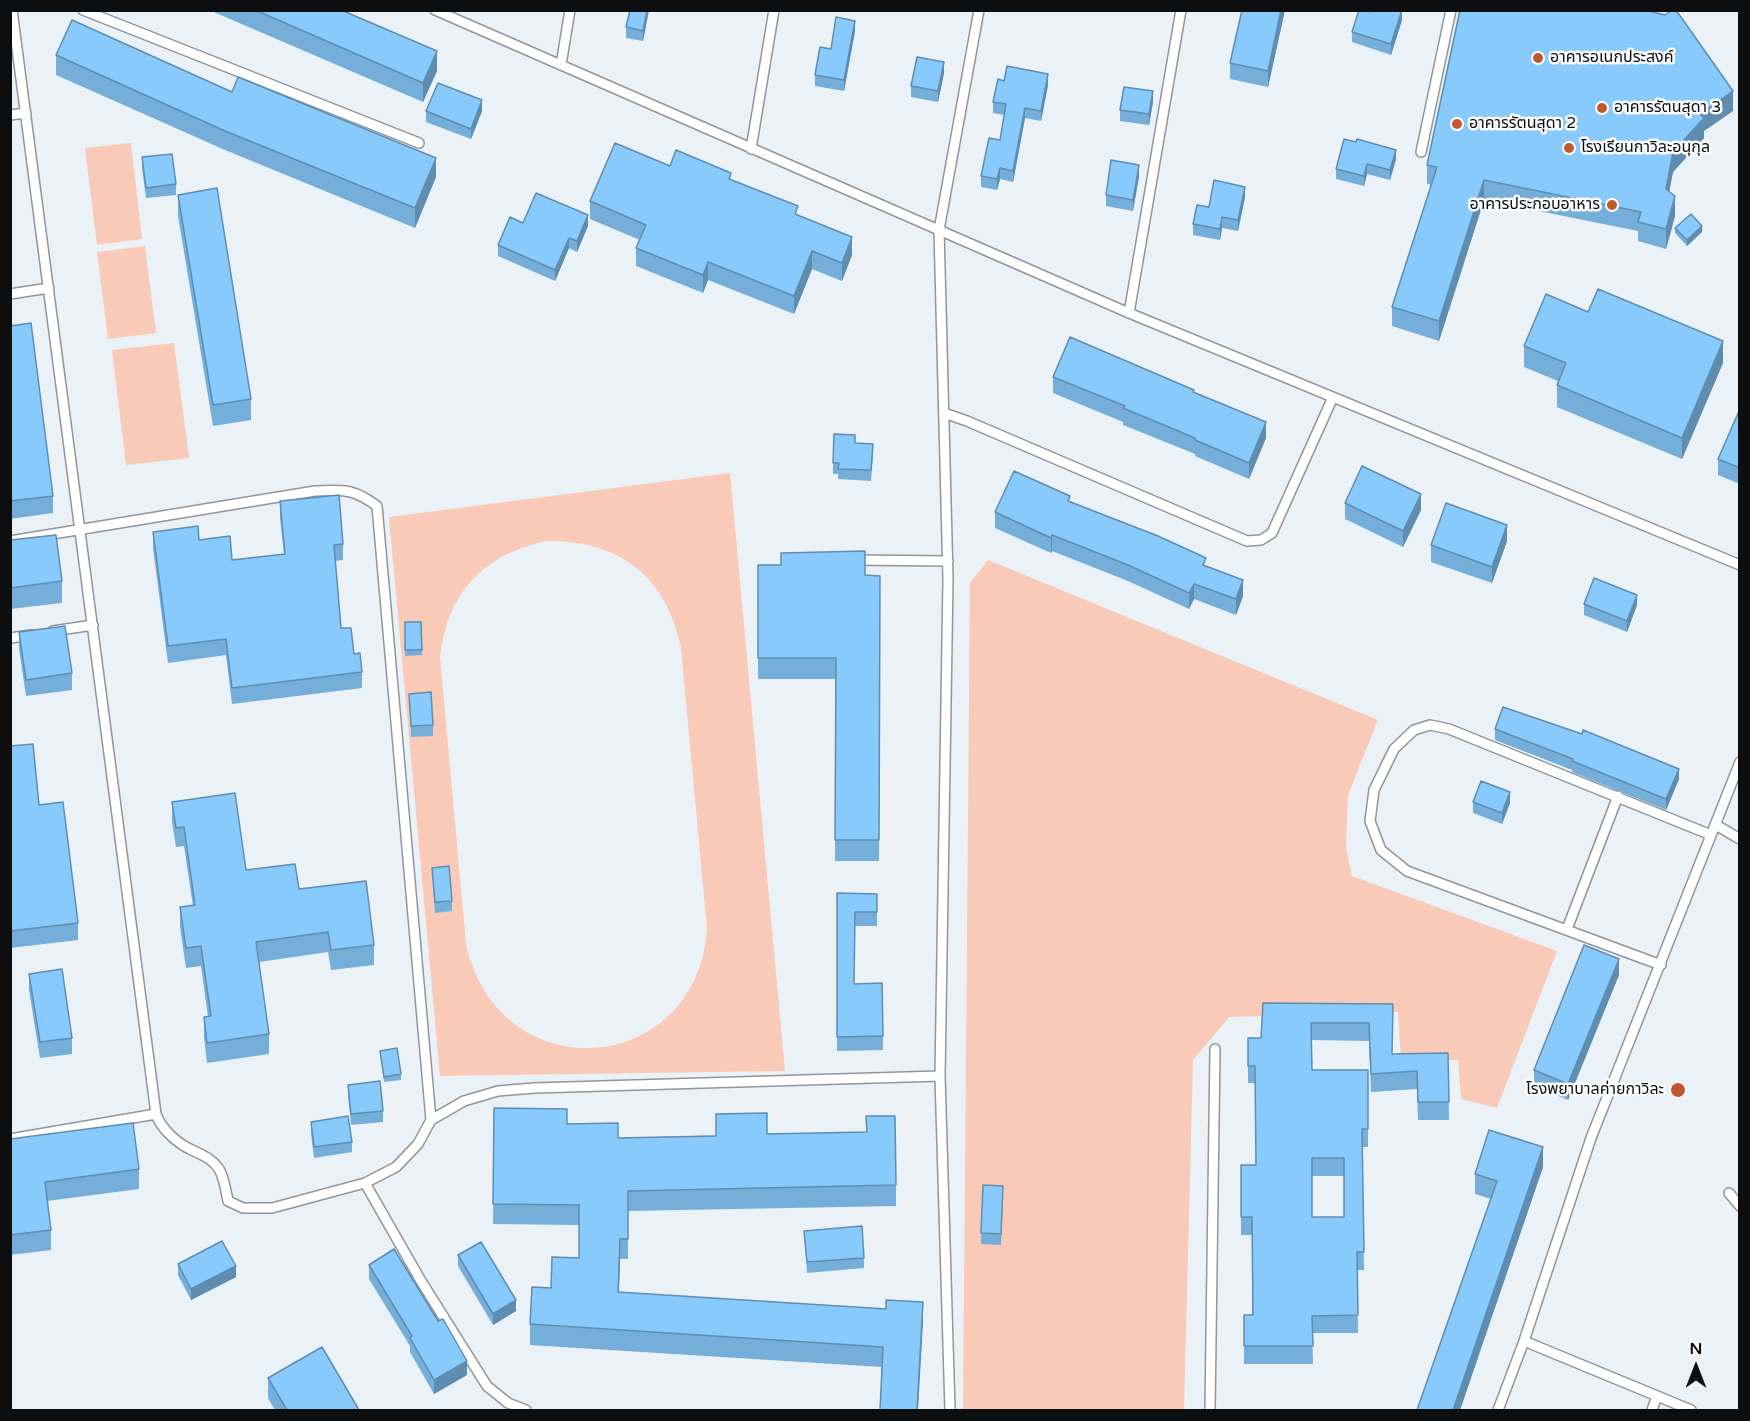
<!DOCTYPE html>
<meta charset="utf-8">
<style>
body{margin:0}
#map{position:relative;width:1750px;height:1421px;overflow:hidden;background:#eaf1f7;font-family:"Varela Round",sans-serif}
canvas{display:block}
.frame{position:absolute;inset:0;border:12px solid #0c0e10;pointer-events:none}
.north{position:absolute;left:1666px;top:1337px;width:60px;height:60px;-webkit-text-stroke:4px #fcfeff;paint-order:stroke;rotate:0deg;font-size:16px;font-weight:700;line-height:24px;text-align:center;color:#0c0e10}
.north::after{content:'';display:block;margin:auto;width:21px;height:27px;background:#0c0e10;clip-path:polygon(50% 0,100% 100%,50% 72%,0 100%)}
</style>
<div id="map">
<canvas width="1750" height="1421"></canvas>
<div class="frame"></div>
<div class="north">N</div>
</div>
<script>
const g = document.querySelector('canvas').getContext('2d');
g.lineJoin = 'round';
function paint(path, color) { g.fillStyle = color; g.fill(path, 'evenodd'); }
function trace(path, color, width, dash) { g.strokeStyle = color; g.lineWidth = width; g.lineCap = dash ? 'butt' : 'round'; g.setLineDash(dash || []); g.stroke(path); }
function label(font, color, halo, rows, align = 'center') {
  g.font = font + ' "Varela Round","Noto Sans Thai",sans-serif'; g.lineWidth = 5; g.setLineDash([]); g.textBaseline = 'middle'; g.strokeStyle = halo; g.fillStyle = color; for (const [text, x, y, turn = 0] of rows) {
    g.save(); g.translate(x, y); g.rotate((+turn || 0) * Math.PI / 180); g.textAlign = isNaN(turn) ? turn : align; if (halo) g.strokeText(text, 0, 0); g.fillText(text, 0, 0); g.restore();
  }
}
paint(new Path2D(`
 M131,143L142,239L97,245L85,148Z
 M145,246L156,333L108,339L97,252Z
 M174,343L189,458L126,465L112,350Z
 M730,473L785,1071L440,1076L389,517ZM545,541C618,539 667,576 681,648L707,929C696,1079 498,1091 466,944L440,657C447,593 483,555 545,541Z
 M988,560L1378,720L1348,795L1346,848L1352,876L1557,951L1497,1108L1461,1099L1458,1060H1401L1398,1012L1229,1017L1193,1060L1184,1410H963L970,583Z`), '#f9cab8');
const lane = new Path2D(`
 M12,10L156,1114C161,1129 178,1144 192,1150C204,1156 211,1158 219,1169C224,1177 226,1191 228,1201L243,1208H272L365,1183L421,1281L487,1386L508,1403L526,1410
 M83,10L419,143
 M435,10L1129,313L1740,565
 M561,65L570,10
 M10,115L26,113
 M751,149L774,10
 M1421,152L1451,10
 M10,294L49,288
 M1129,313L1181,10
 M944,413L967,421L1247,541L1261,540L1272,533L1333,397
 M10,541L315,491C344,490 353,488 377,506L431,1120
 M855,560L948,561
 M53,631L93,625
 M10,638L31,635
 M1716,825L1740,839
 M1567,929L1618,796
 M1661,965L1407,871L1381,850L1370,821L1374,790L1394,749L1414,730L1430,725L1449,729L1711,835
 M10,1139L156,1114
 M365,1183L396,1167L418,1144L431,1120L464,1101L498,1091L534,1088L940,1076
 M1729,1193L1740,1206
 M1524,1341L1691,1410
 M950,1410L940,1076L948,579L939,230L979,10
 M1210,1410L1215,1049
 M1498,1410L1524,1341L1591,1138L1740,762
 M1652,1410L1657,1396`);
trace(lane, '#90969c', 12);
trace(lane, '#fff', 9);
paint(new Path2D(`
 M209,10H341L437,71L423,102Z
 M649,10L643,41L626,38V27Z
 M1242,10H1285L1268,87L1230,79V63Z
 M1402,20L1391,55L1352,42V32Z
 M855,31L844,91L815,86V75L831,49Z
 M56,55L232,92L436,177L415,228L225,150L56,75Z
 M944,73L938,102L911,97V86Z
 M1004,81L1048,85L1041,121L1025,118L1013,182L1000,179L997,190L981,187V176L1000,140L1004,115L993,113V102Z
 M1153,102L1149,125L1120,121V110Z
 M426,111H482L471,139L426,122Z
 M1733,111L1704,131V138L1673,172L1669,192L1675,216L1666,249L1638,241V231L1484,200L1439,341L1392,326V307L1431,185L1427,184V165Z
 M142,157L176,184V195L146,198L142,168Z
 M1396,159L1390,180L1367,174L1364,186L1336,179V169Z
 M670,166L731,180L798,215L852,255L842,281L812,269L794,314L708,280L703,293L636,266V248L640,240L590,219V201Z
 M1139,176L1133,211L1106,206V195Z
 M178,195L251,399V420L213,426L178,216Z
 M1245,197L1238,231L1222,228L1220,240L1193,235V224L1209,207Z
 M523,223L588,226L577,252L569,248L555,281L498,256V245Z
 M1675,228L1702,232L1687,246L1675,233Z
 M1588,312L1723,363L1682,459L1557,407V385L1558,381L1524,367V346Z
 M10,326L53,496V513L10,519Z
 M1053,377L1194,393L1266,438L1249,479L1195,456V454L1123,425V422L1053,393Z
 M1740,411V484L1718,475V459Z
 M873,455L871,481L838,479V474H833V463Z
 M280,501L343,544V560L335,561L341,628L362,672V688L232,704L226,655L168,663L153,548V532L199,540L232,560L284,554L280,518Z
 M1070,501L1206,566L1243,596L1236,615L1194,599L1189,609L1128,581L1052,551L1051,553L995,528V512Z
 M1345,503L1421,510L1403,547L1345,519Z
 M10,540L62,581V603L10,609Z
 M1507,541L1492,583L1431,562V545Z
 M758,565L865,575L880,576L879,861H835L836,679H758Z
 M1584,604L1637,605L1627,632L1584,615Z
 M405,622H421L422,655L405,656Z
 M19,632L72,673V690L26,696L19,649Z
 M409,694L433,725V736L411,737Z
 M1495,729L1679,779L1666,810L1572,772V770L1495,740Z
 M10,746L39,805L78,923V940L10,948Z
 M172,802L246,870L299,889L374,945V965L331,970L328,952L259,962L269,1034V1054L207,1063L204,1037V1017H208L201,966L186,968L180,927V907L193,906L184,846L176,847L172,822Z
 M1473,802L1510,803L1502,824L1473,813Z
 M432,868L452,901V911L435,913Z
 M837,893L877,894V926H855L854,984L883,1036V1050L837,1051Z
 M29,974L72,1038V1054L40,1058L29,990Z
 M1619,975L1568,1100L1534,1086V1070Z
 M1263,1003L1393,1004L1392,1054L1448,1053L1449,1120H1418L1417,1089L1371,1092L1369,1041L1312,1040V1070H1368V1147H1362L1364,1270H1357L1358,1333H1312L1313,1364H1244V1315H1252V1235H1241V1165H1256L1255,1083H1248V1038H1261ZM1312,1176H1344V1217H1312Z
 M380,1051L401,1074V1080L384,1082Z
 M348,1085L383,1111V1122L351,1125L348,1095Z
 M494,1108L567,1124L618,1138L767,1134L896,1185V1206L628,1211V1259H620L619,1293L923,1322L882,1367L530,1345V1324L551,1288L579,1258V1225L493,1224Z
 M311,1122L352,1142V1152L314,1158L311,1133Z
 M10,1139L139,1169V1189L47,1201L51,1230V1250L10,1255Z
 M1543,1167L1460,1410H1417L1491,1199L1475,1194V1174Z
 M1003,1197L1001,1245L981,1244V1233Z
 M804,1231L864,1258V1268L807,1273Z
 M458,1255L516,1311L493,1325L458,1266Z
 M178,1264L236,1277L191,1300L178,1275Z
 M369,1265L467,1375L434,1394L410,1352V1346L369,1279Z
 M268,1378L359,1410H275L268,1398Z`), '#75aed9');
paint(new Path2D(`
 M647,10H649L643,41V31Z
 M1281,10H1285L1268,87V71Z
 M1402,10V20L1391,55V44Z
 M855,21V31L844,91V80Z
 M437,51V71L423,102V83Z
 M944,62V73L938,102V91Z
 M1048,74V85L1041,121V111Z
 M1153,91V102L1149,125V114Z
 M1733,91V111L1704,131V138L1673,172L1666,208V189L1673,152L1700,114Z
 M482,100V111L471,139V129Z
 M1025,108V118L1013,182V171Z
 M1396,150V159L1390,180V170Z
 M436,158V177L415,228V208Z
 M1367,164V174L1364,186V176Z
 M1139,165V176L1133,211V200Z
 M1000,168V179L997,190V179Z
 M1484,180V200L1439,341V321Z
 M1245,187V197L1238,231V220Z
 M1675,196V216L1666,249V229Z
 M588,215V226L577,252V241Z
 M1222,217V228L1220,240V229Z
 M1702,226V232L1687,246V240Z
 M852,237V255L842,281V263Z
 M569,238V248L555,281V270Z
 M812,251V269L794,314V296Z
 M708,262V280L703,293V275Z
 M1723,341V363L1682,459V438Z
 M1266,422V438L1249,479V463Z
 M1421,494V510L1403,547V531Z
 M1507,525V541L1492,583V567Z
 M1052,535V551L1051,553V538Z
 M1243,580V596L1236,615V599Z
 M1194,584V599L1189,609V593Z
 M1637,595V605L1627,632V621Z
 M1679,769V779L1666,810V799Z
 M1510,792V803L1502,824V813Z
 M1619,959V975L1568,1100V1084Z
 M1543,1147V1167L1460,1410H1453Z
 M620,1239V1259L618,1312V1292Z
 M236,1266V1277L191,1300V1289Z
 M516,1300V1311L493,1325V1314Z
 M923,1302V1322L918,1410H917Z
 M467,1361V1375L434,1394V1380Z`), '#5f8db0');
const building = new Path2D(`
 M255,10H341L437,51L423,83Z
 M630,10H647L643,31L626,27Z
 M1242,10H1281L1268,71L1230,63Z
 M1359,10H1364L1371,12L1372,10H1402L1391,44L1352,32Z
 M1460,10H1644L1665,15L1672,10H1676L1733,91L1700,114L1704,118L1673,152L1666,189L1675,196L1666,229L1638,222L1641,212L1484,180L1439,321L1392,307L1437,167L1427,165Z
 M836,17L855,21L844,80L815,75L820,47L831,49Z
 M72,20L232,92L238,77L436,158L415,208L225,131L56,55Z
 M917,57L944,62L938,91L911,86Z
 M1007,66L1048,74L1041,111L1025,108L1013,171L1000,168L997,179L981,176L989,138L1000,140L1006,104L993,102L998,79L1004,81Z
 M438,83L482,100L471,129L426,111Z
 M1124,87L1153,91L1149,114L1120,110Z
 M1344,139L1356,142L1357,139L1396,150L1390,170L1367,164L1364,176L1336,169Z
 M615,143L670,166L676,150L731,173L729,179L798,206L795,214L852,237L842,263L812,251L794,296L708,262L703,275L636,248L646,225L590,201Z
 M172,154L176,184L146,188L142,157Z
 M1111,160L1139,165L1133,200L1106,195Z
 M1214,180L1245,187L1238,220L1222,217L1220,229L1193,224L1197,205L1209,207Z
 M217,188L251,399L213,405L178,195Z
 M536,193L588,215L577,241L569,238L555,270L498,245L510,217L523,223Z
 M1691,214L1702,226L1687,240L1675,228Z
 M1598,289L1723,341L1682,438L1557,385L1566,363L1524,346L1546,294L1588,312Z
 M31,323L53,496L10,501V326Z
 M1070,337L1194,390L1193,392L1266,422L1249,463L1195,440V438L1123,408L1125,406L1053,377Z
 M1739,411H1740V468L1718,459Z
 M834,434L855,435V443L873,444L871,470L838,469L839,463H833Z
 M1362,466L1421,494L1403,531L1345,503Z
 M1014,471L1070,496L1068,501L1158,536L1206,558L1203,565L1243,580L1236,599L1194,584L1189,593L1128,565L1052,535L1051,538L995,512Z
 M339,495L343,544L334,545L341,628H351L354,654L360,653L362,672L232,688L226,639L168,646L153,532L198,526L199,540L230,536L232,560L285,554L280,501Z
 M1446,503L1507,525L1492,567L1431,545Z
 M56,535L62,581L10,588V540Z
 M865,551V575L880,576L879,840H835L836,658H758V565H781V553Z
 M1594,578L1637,595L1627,621L1584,604Z
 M405,622H421L422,650H405Z
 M65,626L72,673L26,680L19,632Z
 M431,692L433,725L411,726L409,694Z
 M1503,707L1582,734L1583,730L1679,769L1666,799L1572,761L1573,759L1495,729Z
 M33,744L39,805L63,802L78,923L10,931V746Z
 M1481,781L1510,792L1502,813L1473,802Z
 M235,793L246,870L295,864L299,889L366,881L374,945L331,950L328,932L256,942L269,1034L207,1043L204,1017L211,1016L201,946L186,948L180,907L195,905L184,827L176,828L172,802Z
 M449,866L452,901L435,902L432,868Z
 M837,893L877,894V912H855L854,984L882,983L883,1036L837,1037Z
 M1584,945L1619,959L1568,1084L1534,1070Z
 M62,969L72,1038L40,1042L29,974Z
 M1263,1003L1393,1004L1392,1054L1448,1053L1449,1102H1418L1417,1071L1371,1074L1369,1023H1311L1312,1070H1368V1129H1362L1364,1252H1357L1358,1315L1312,1316L1313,1346H1244V1315H1253L1252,1217H1241V1165H1256L1255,1066H1248V1038H1261ZM1312,1158H1344V1217H1312Z
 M397,1048L401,1074L384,1077L380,1051Z
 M380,1081L383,1111L351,1114L348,1085Z
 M494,1108L567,1109V1124L618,1123V1138L716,1136V1114L767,1113V1134L867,1132L866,1116H895L896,1185L628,1191V1239H620L618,1292L886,1309V1300L923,1302L917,1410H880L883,1347L530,1324L532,1287L551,1288L552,1257L579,1258V1205L493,1204Z
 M348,1116L352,1142L314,1147L311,1122Z
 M133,1123L139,1169L45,1182L51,1230L10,1235V1139Z
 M1489,1130L1543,1147L1453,1410H1417L1497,1181L1475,1174Z
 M983,1185L1003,1186L1001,1234L981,1233Z
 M862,1226L864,1258L807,1262L804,1231Z
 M222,1241L236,1266L191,1289L178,1264Z
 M481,1242L516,1300L493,1314L458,1255Z
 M394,1249L438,1321L443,1319L467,1361L434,1380L410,1338L412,1336L369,1265Z
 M322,1347L359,1410H287L268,1378Z`);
paint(building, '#88cafc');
trace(building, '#5f8db0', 1.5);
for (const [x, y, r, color] of [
 [1538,58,6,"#bf592c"],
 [1602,108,6,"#bf592c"],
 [1457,124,6,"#bf592c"],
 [1569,148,6,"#bf592c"],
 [1612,205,6,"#bf592c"],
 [1678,1090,8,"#bf592c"]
]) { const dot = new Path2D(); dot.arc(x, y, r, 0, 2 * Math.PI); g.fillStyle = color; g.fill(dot); trace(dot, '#fcfeff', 2); }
label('16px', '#0c0e10', '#fcfeff', [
 ["อาคารอเนกประสงค์",1550,58],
 ["อาคารรัตนสุดา 3",1614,108],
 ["อาคารรัตนสุดา 2",1469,124],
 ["โรงเรียนกาวิละอนุกุล",1581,148],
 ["อาคารประกอบอาหาร",1600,205,"right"],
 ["โรงพยาบาลค่ายกาวิละ",1664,1090,"right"]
], 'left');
</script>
